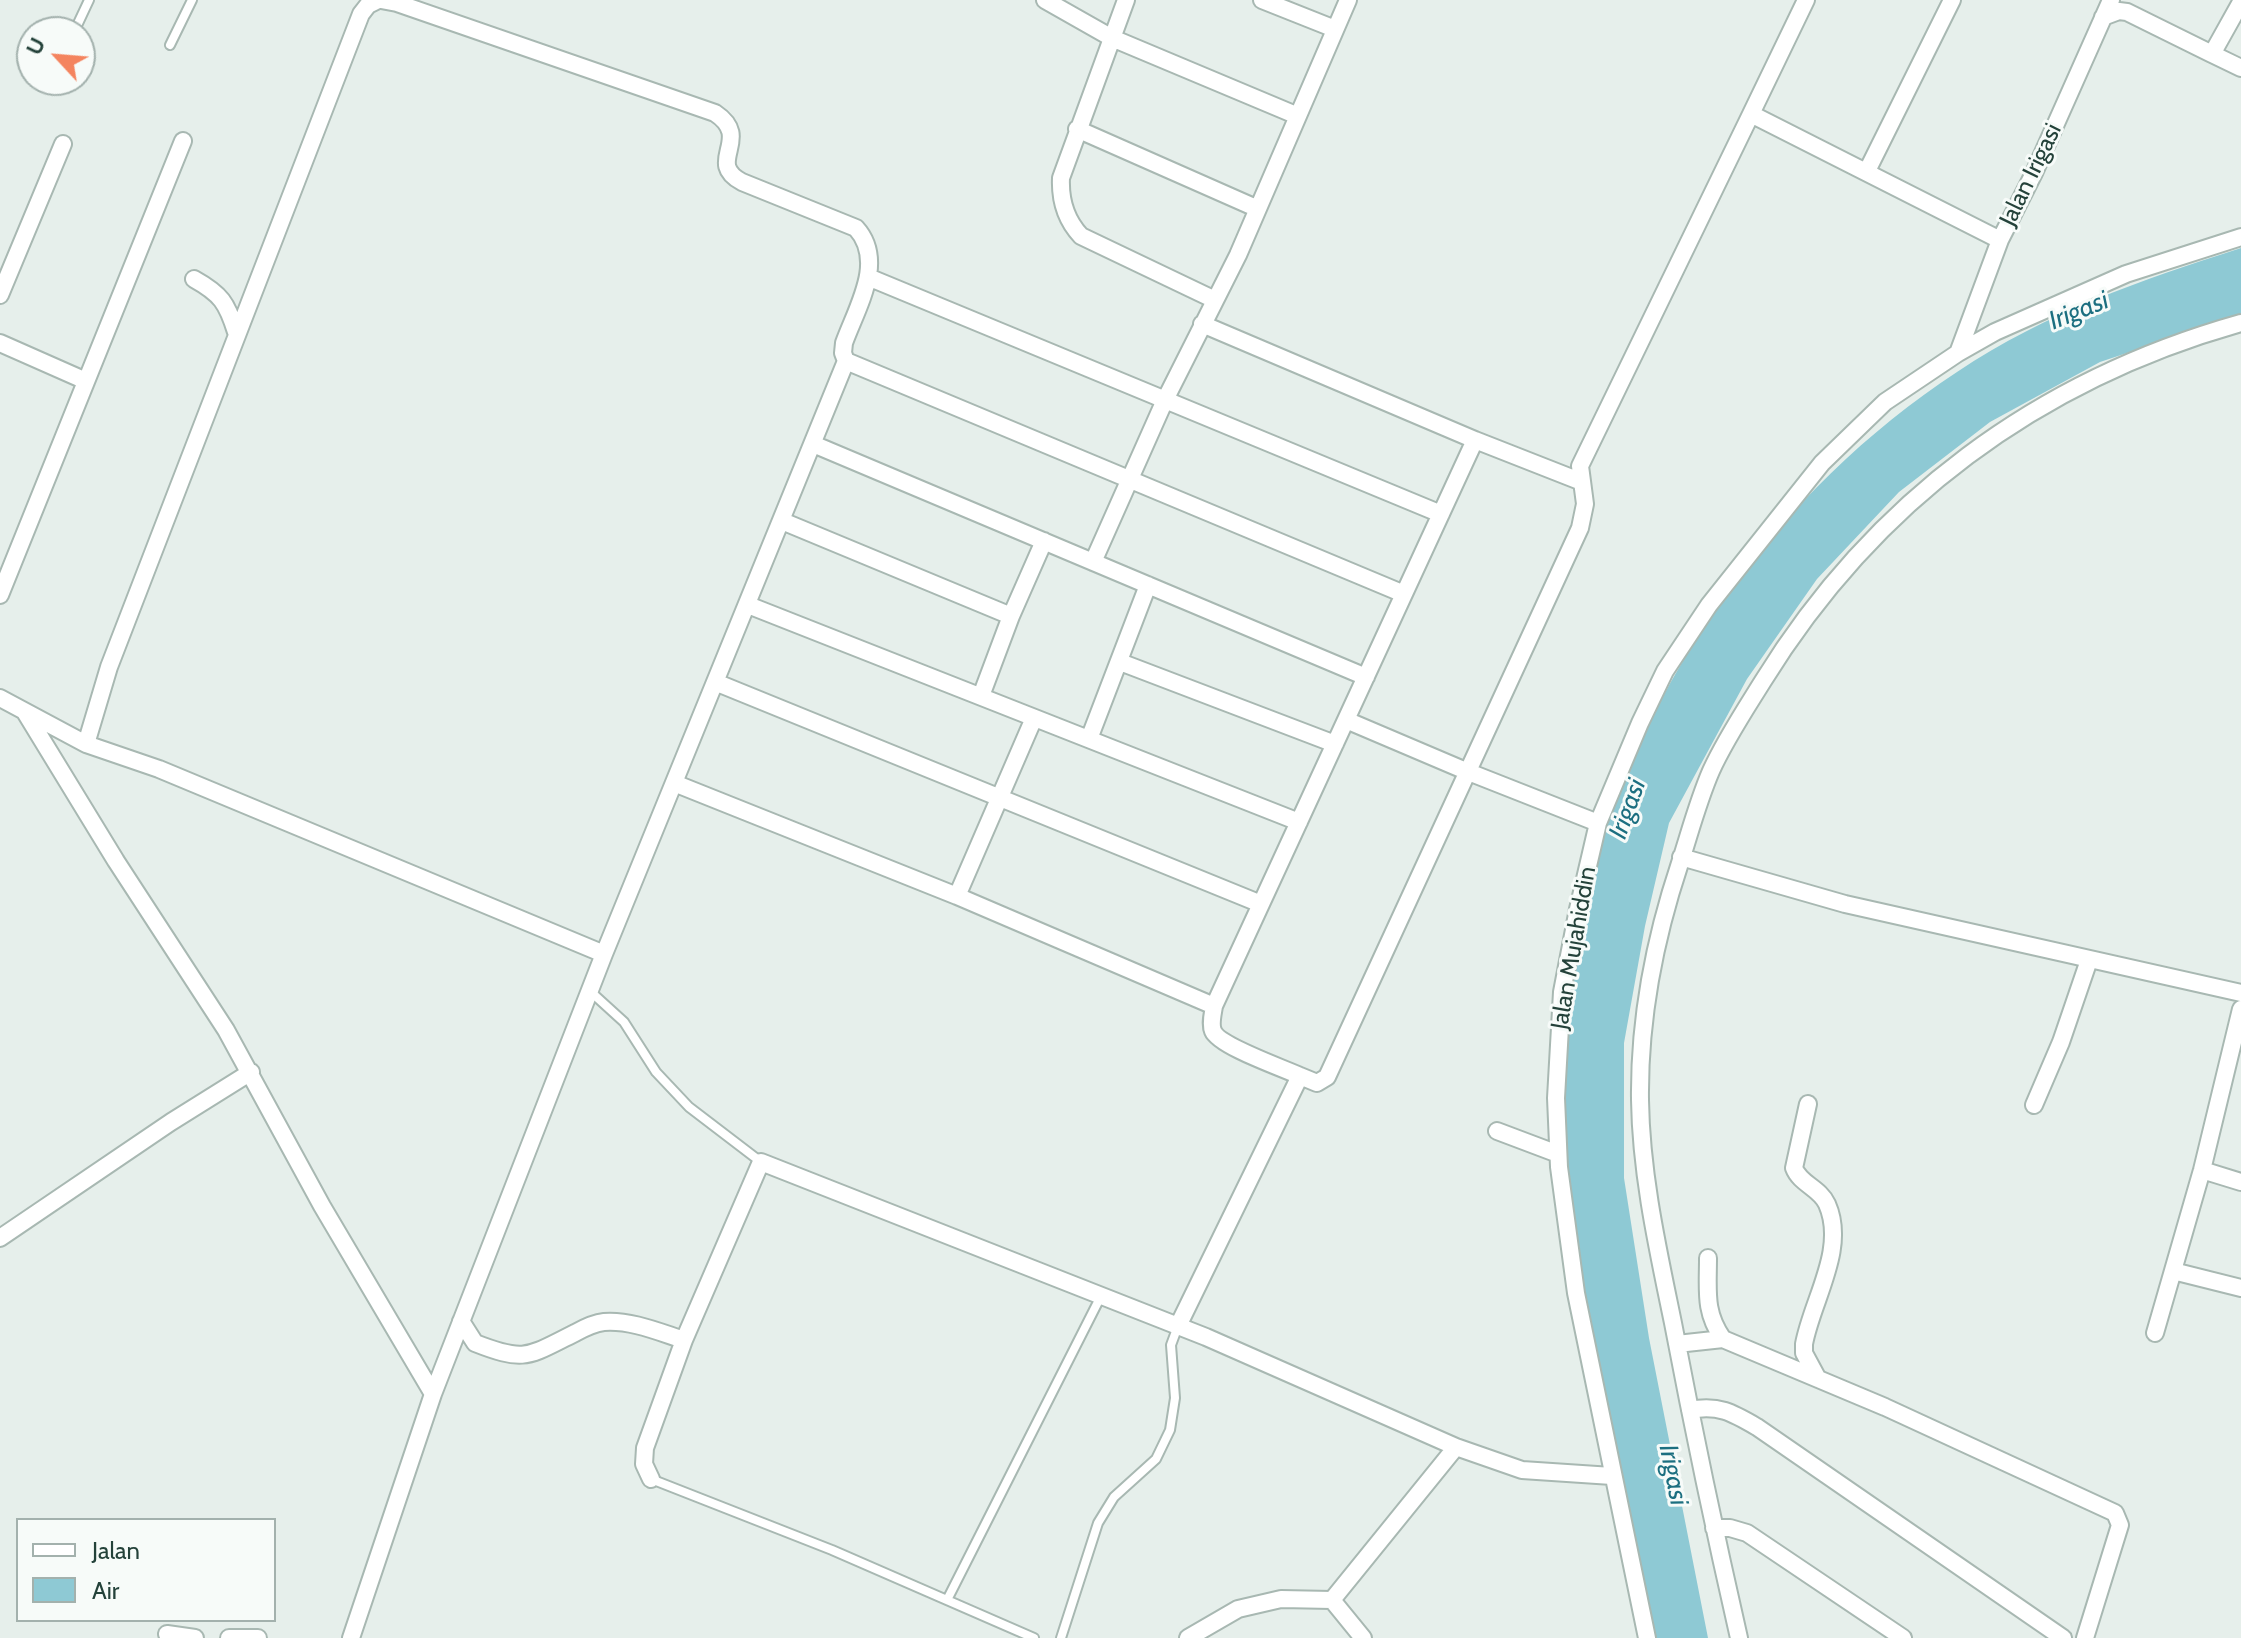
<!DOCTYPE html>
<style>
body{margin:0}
#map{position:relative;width:2241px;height:1638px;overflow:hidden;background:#e6efeb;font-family:Cabin,sans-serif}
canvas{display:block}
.legend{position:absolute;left:16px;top:1518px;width:260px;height:104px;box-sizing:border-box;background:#f7fbf9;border:2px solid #a3b1ad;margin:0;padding:10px 14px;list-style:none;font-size:24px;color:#24423a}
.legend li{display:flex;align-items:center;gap:16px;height:40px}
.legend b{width:40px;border:2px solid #a3b1ad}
.north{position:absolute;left:16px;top:16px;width:80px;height:80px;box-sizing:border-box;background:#f7fbf9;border:2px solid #a3b1ad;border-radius:50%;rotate:296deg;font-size:22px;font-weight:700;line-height:32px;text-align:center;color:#24423a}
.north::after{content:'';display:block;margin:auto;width:28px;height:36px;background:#f4845f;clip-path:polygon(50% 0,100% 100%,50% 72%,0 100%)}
</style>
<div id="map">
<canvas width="2241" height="1638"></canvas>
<ul class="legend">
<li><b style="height:10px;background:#fff"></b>Jalan</li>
<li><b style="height:22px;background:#8ec9d4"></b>Air</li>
</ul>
<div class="north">U</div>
</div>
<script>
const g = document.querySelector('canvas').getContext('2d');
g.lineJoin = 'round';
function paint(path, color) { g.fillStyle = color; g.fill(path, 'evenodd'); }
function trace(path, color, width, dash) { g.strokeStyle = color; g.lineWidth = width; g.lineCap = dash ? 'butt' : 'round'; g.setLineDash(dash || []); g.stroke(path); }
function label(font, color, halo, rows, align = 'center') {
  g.font = font + ' Cabin,sans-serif'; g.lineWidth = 6; g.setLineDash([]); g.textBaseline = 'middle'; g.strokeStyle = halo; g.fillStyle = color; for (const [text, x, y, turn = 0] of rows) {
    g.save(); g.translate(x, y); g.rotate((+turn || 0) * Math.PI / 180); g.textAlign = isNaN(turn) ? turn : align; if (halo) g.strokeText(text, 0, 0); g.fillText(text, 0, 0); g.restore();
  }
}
paint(new Path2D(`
 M2241,248V315L2100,362L1990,422L1899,492L1817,579L1747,679L1669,823L1645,926L1624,1043V1178L1649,1338L1708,1638H1649C1632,1550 1614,1463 1596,1375C1582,1306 1566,1233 1562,1162C1558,1100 1563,1043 1573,982C1578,951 1580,918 1588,888C1642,680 1777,490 1957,372C2047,312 2139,281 2241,248Z`), '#8ec9d4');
const lane = new Path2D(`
 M74,32L89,0
 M170,45L192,0
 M591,992L624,1022L656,1072L689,1107L761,1162
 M651,1479L832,1550L1034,1638
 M947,1600L1101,1296
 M1061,1638L1098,1523L1114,1497L1156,1459L1170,1430L1175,1398L1171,1345L1178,1326`);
const street = new Path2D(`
 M381,0L397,3L715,113C754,139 704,162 742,182L856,228C886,261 857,307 844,343L843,353L846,361L1404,594
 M1045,0L1112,38L1298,116
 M1126,0L1061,178C1060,200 1066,220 1081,236L1215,300
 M1262,0L1335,29
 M1806,0L1751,114L2000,240
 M2103,17L2119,11L2127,12L2212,54L2241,2
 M2212,54L2241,68
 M1077,129L1256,208
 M1867,171L1952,0
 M868,277L1441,514
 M194,279C221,294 227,303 236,332
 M0,295L63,144
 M1202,324L1475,440
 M0,343L86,381
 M1958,353L2000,240L2034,173L2111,0
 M813,444L1366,677
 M782,521L1011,616
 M1093,562L1165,400L1238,255L1348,0
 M0,595L183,141
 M748,605L1299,822
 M1120,662L1335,744
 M715,682L1261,904
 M981,696L1011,616L1044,541
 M0,698L86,744L159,769L604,954
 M25,712L116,861L226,1030L322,1206L433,1394
 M1346,720L1466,771L1598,823
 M1089,739L1148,585
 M86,744L109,667L361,14L368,5L378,0
 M674,783L957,896L1214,1006C1213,1013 1210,1024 1213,1031C1219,1046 1283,1068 1300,1076
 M1681,857L1845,904L2241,993
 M957,896L1034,718
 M1214,1006L1475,440L1582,482
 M1808,1104L1794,1168C1800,1184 1820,1188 1827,1204C1847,1249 1812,1300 1804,1344V1353L1818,1379
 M2034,1105L2061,1042L2089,960
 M1497,1131L1558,1154
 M2202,1170L2241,1182
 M0,1238L171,1122L251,1072
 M1708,1258C1708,1291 1704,1312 1723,1339
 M2173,1271L2241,1288
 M461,1321L475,1343C526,1363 528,1356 575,1333C584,1328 594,1323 604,1322C631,1320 659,1332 684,1340
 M1178,1326L1300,1076L1317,1083L1327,1077L1580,528L1585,504L1580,466L1751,114
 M2155,1333L2202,1170L2241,1009
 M1677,1344L1723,1339L1885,1407L2115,1513L2120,1525L2085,1638
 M1690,1410C1718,1404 1733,1413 1757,1427L2063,1638
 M651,1479L644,1464L645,1448L684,1340L761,1162L1206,1337L1456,1447L1522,1470L1612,1476
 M1714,1528H1730L1747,1533L1903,1638
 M167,1634L195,1638
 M229,1638H258
 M351,1638L433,1394L604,954L846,361
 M1188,1638L1238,1609L1281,1599L1332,1600
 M1363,1638L1332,1600L1456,1447
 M1647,1638L1576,1293L1559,1167L1556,1098L1562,992L1578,909L1598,823L1640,723L1665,671L1709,605L1822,463L1885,402L1958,353L1995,332L2126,274L2241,237
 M1739,1638C1715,1533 1693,1428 1673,1323C1658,1250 1641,1175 1640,1100C1639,1021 1655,938 1680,863C1690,832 1698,801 1711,771C1725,740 1745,710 1763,681C1874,501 2038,380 2241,323`);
trace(lane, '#a8b8b2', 12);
trace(street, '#a8b8b2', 20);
trace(lane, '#fff', 8);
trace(street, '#fff', 16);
label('24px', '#24423a', '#f7fbf9', [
 ["Jalan Irigasi",2031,175,-64],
 ["Jalan Mujahiddin",1574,948,-80]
]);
label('italic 26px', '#1c6f80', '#f7fbf9', [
 ["Irigasi",2079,311,-22],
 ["Irigasi",1628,809,-70],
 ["Irigasi",1673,1475,79]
]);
</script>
